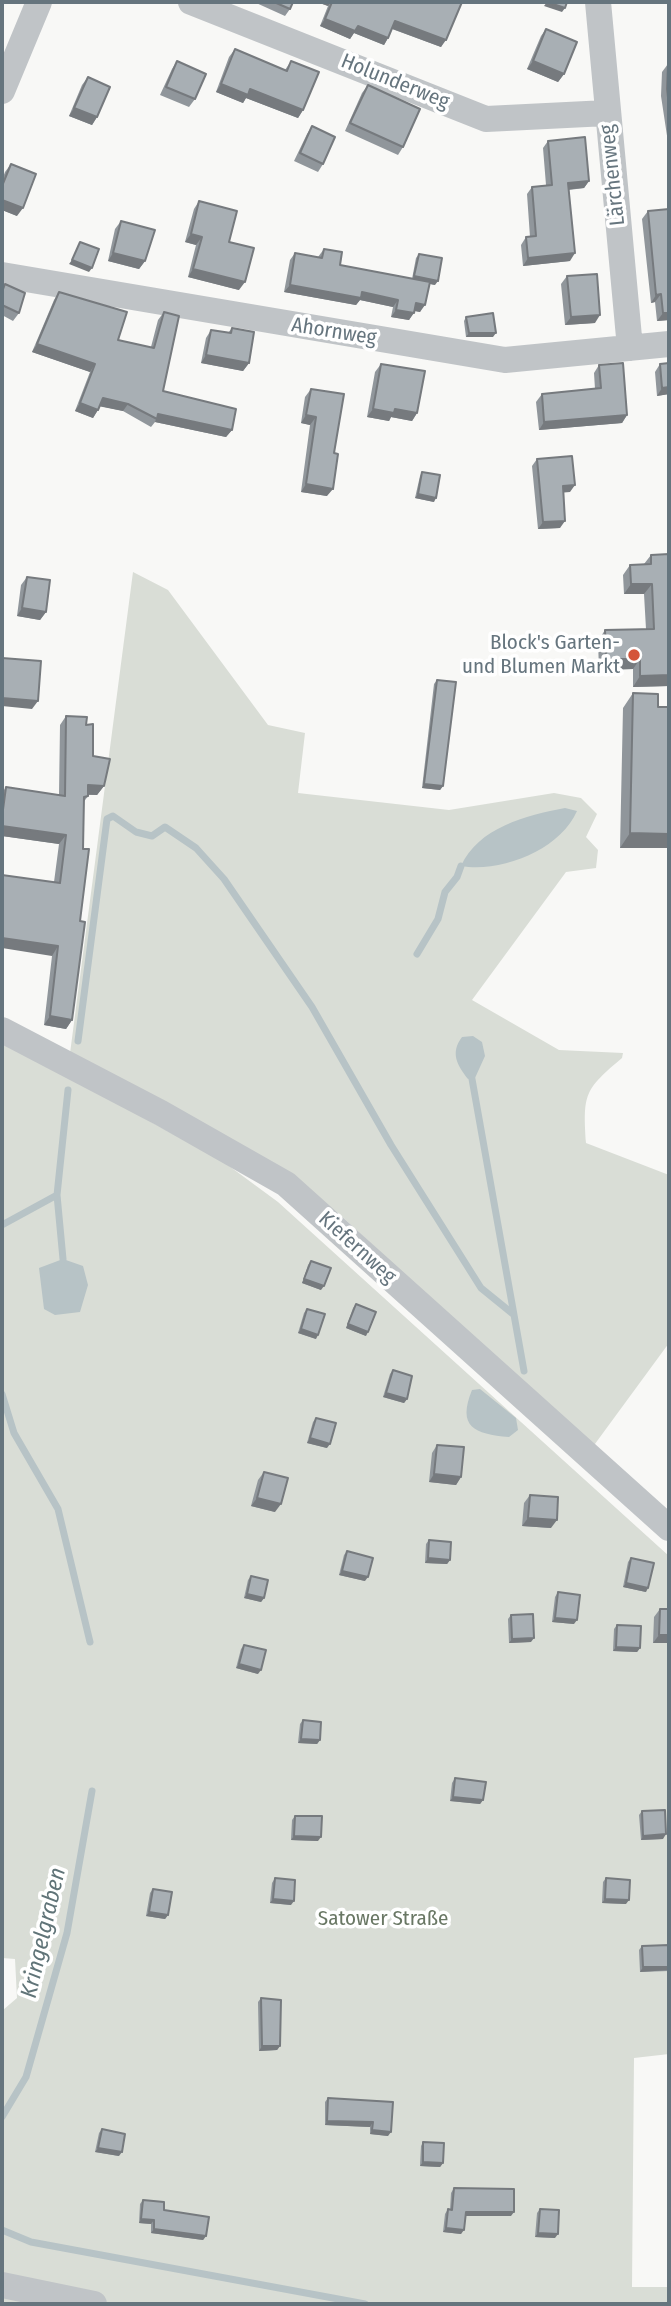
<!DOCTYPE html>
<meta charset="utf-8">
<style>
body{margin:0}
#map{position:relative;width:671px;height:2306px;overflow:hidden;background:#f8f8f6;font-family:"Fira Sans Condensed",sans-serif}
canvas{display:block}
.frame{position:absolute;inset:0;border:4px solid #66757e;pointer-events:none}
</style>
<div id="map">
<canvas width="671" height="2306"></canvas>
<div class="frame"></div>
</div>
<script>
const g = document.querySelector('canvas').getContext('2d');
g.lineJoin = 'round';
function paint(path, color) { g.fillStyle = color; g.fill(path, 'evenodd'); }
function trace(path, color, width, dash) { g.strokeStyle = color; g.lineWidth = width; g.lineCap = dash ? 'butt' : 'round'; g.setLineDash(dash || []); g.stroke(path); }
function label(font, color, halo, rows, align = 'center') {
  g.font = font + ' "Fira Sans Condensed",sans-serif'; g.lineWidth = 7; g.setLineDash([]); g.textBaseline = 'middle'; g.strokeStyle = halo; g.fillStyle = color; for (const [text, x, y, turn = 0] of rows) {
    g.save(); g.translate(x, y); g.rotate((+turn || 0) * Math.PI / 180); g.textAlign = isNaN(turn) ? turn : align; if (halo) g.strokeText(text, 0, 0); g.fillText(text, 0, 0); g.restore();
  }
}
paint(new Path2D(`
 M133,572L168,590L268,725L305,733L298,793L449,810L554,793L581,798L597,814L586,837L598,850L596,868L566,872L472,1000L559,1050L623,1053L622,1058C584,1090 583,1094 586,1143L669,1175V1343L592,1448L338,1213L69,1061Z
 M2,1039L225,1163L278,1202L669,1556V2054L634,2058L632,2287H669V2304H2V2041L3,2010L17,1998L15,1959L2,1958Z`), '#d9ddd6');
paint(new Path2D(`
 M565,808L577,811C560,850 501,873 461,866C478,828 526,815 565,808Z
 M473,1036L482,1042L485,1056L475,1078L468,1079C457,1065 450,1053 462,1037Z
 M63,1259L83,1266L88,1285L80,1312L55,1315L44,1309L39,1268Z
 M480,1389L516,1418L518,1430L509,1437C474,1434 457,1427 472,1390Z`), '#b7c3c6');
trace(new Path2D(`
 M417,954L438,919L445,892L457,877L461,866
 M78,1041L107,819L113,816L136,832L152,836L165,827L196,848L224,879L312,1007L391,1145L481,1288L513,1314
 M472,1079L524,1371
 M57,1195L63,1259
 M2,1225L57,1195L68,1090
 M2,1394L14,1433L58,1509L90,1642
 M2,2117L26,2077L67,1933L92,1791
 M2,2230L31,2242L365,2304`), '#b7c3c6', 7);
trace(new Path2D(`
 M191,2L486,119L607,113
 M598,2L630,348
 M2,91L39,2
 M2,275L505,360L669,344
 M2,1030L161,1113L286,1184L669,1528
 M2,2285L94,2304`), '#c0c4c7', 26);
paint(new Path2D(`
 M254,2H293L290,9L285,16Z
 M317,2H462L441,47L392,29L388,38L384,45L354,33L350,39L320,26L328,6Z
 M546,29L564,74L558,82L527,69L541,36Z
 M235,49L285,70L291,61L303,110L298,118L246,98L243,103L216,92L229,57Z
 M177,61L195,99L189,107L160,95L172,69Z
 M668,64H669V149L661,96L662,72Z
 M88,77L97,117L92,125L69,116L82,85Z
 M368,85L403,147L398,155L345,131L362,93Z
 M312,126L323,164L318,172L294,161L307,134Z
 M548,141L589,181L584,188L569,190L570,261L523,266L521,245L526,237H530L527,194L532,187L546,185L543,148Z
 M669,152V168L667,155Z
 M11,164L17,216L2,210V180L5,172Z
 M199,201L229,242L239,290L188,277L196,245L185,242L194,209Z
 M669,209V320L657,321L655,302L651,303L642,219L648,211Z
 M121,221L145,261L139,269L108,261L115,229Z
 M324,249L340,265L412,279L416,258L419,254L435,285L430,284L420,312L414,311L409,320L391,317L393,307L360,300L356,305L284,292L290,260L295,253L318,257Z
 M567,276L595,323L565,325L561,284Z
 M5,284L19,313L13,321L2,315V289Z
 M59,292L118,340L151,347L158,320L164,312L163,391L232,430L226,437L155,422L151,427L123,411L100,406L93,418L75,411L90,372L32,352L54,300Z
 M466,317L493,337H466L464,321Z
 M232,328L249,363L243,371L201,363L206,338L211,330L228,333Z
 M381,364L417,413L412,421L391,417L389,421L367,417L375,372Z
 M660,364L669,394L657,396L655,372Z
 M599,365L627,415L622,423L539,430L536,402L542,394L595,389L594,373Z
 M311,389L327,496L301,492L310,425L301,423L305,397Z
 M537,459L570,492H563L560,528L538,529L532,466Z
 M422,472L434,502L415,498L420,476Z
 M651,555L669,686L633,687V669L599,670L598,641L605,630L646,629L644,594H624L623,575L630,565L644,564Z
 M27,577L46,612L40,620L17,616L21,585Z
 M437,680L443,786L440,790L422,788L434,684Z
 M633,693L658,707H669V848H620L623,708Z
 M66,716L86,725L93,756L104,786L97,795H88V796L83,803L80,921L72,1020L66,1029L44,1025L52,956L54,882L59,844L2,836V793L6,787L59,795L60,725Z
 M311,1261L321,1290L302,1283L308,1265Z
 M356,1304L366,1336L346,1328L353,1308Z
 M307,1309L316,1339L298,1333L304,1313Z
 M393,1370L407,1399L404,1403L383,1397L390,1374Z
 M316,1418L327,1448L307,1443L313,1422Z
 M437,1445L461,1477L456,1485L429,1482L432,1453Z
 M264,1472L275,1512L251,1506L258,1480Z
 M530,1495L551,1528L522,1526L524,1503Z
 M429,1540L450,1560L447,1564L425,1563L426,1544Z
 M347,1551L365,1581L339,1575L344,1555Z
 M631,1558L646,1592L623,1587L628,1562Z
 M251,1576L264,1598L261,1602L244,1598L248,1580Z
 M558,1592L574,1624L552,1622L555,1597Z
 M660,1609H669V1643H653L654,1617Z
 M511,1615L531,1642L509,1643L508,1619Z
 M617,1625L640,1648L637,1652L613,1651L614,1629Z
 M244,1645L258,1674L236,1668L241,1649Z
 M303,1720L320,1740L317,1744L298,1743L300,1724Z
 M455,1778L483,1800L480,1804L450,1801L452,1783Z
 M642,1811L663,1839L641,1840L639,1815Z
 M295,1816L318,1841L291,1840L292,1820Z
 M275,1878L291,1905L270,1903L272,1883Z
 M606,1878L626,1904L602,1903L603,1882Z
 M153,1889L168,1915L165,1919L146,1916L150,1893Z
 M642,1946L669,1971L640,1972L639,1950Z
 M261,1998L280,2046L277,2050L259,2051L258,2002Z
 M328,2098L393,2102L388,2136L370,2134V2127L325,2125V2102Z
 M102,2129L119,2156L95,2152L99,2133Z
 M423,2142L443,2163L440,2167L420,2166L421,2146Z
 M454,2188L511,2216H466L461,2234L443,2232L445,2214L448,2209L450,2210L451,2193Z
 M143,2200L164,2210L206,2236L203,2240L151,2233V2224L139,2223L140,2204Z
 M540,2209L555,2238L535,2237L537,2213Z`), '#90969b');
paint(new Path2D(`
 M317,2H331L328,6Z
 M547,2L565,8L562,12L544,6Z
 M325,19L358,26L388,38L384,45L354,33L350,39L320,26Z
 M395,21L446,40L441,47L390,28Z
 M533,61L564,74L558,82L527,69Z
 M221,84L250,89L303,110L298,118L246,98L243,103L216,92Z
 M74,108L97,117L92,125L69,116Z
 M589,181L584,188L563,190L568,183Z
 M2,200L23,208L17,216L2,210Z
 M191,234L202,237L196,245L185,242Z
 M113,253L145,261L139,269L108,261Z
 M575,253L570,261L523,266L528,258Z
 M72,260L92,268L89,272L69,264Z
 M193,269L245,282L239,290L188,277Z
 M414,276L438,281L435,285L412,280Z
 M290,285L362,292L398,300L393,307L360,300L356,305L284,292Z
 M661,294L655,302L651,303L656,295Z
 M416,303L425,305L420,312L411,310Z
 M396,310L414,313L409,320L391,317Z
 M663,313H669V320L657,321Z
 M600,315L595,323L565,325L571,317Z
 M469,333H496L493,337H466Z
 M37,344L95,364L90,372L32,352Z
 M206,355L249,363L243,371L201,363Z
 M669,387V394L657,396L662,388Z
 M103,398L128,404L123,411L98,406Z
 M80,403L98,410L93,418L75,411Z
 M373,409H395L417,413L412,421L391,417L389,421L367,417Z
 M158,414L232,430L226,437L155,422Z
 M306,415L316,417L310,425L301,423Z
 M627,415L622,423L539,430L544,422Z
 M306,484L333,489L327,496L301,492Z
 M575,485L570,492L558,493L563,486Z
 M418,494L436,498L434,502L415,498Z
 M565,521L560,528L538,529L543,522Z
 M631,584H652L644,594H624Z
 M22,608L46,612L40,620L17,616Z
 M606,659H640L633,669L599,670Z
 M669,675V686L633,687L640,676Z
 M2,698L38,701L32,709L2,706Z
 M424,784L443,786L440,790L422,788Z
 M88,785L104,786L97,795L81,794Z
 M2,826L66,835L59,844L2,836Z
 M630,833L669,834V848H620Z
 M2,938L58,946L52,956L2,948Z
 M50,1016L72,1020L66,1029L44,1025Z
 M304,1279L324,1286L321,1290L302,1283Z
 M348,1324L368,1332L366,1336L346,1328Z
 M301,1329L318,1335L316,1339L298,1333Z
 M386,1393L407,1399L404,1403L383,1397Z
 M310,1438L330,1444L327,1448L307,1443Z
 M434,1474L461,1477L456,1485L429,1482Z
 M257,1498L281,1504L275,1512L251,1506Z
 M528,1518L557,1520L551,1528L522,1526Z
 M428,1558L450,1560L447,1564L425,1563Z
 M342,1571L368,1577L365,1581L339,1575Z
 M626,1583L648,1588L646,1592L623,1587Z
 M247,1594L264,1598L261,1602L244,1598Z
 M555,1618L577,1620L574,1624L552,1622Z
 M659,1635H669V1643H653Z
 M534,1638L531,1642L509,1643L512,1639Z
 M616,1647L640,1648L637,1652L613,1651Z
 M239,1664L261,1670L258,1674L236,1668Z
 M301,1739L320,1740L317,1744L298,1743Z
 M453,1797L483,1800L480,1804L450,1801Z
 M666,1834L663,1839L641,1840L643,1836Z
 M294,1836L321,1837L318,1841L291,1840Z
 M273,1899L294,1901L291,1905L270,1903Z
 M605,1899L629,1900L626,1904L602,1903Z
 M149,1912L168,1915L165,1919L146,1916Z
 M643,1967H669V1970L640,1972Z
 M262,2046H280L277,2050L259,2051Z
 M327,2121L373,2122L370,2127L325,2125Z
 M372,2130L391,2132L388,2136L370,2134Z
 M98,2148L122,2152L119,2156L95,2152Z
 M423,2162L443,2163L440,2167L420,2166Z
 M466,2212H514L511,2216H463Z
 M141,2219L154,2220L151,2224L139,2223Z
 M446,2228L464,2230L461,2234L443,2232Z
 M154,2229L206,2236L203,2240L151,2233Z
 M538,2233L558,2234L555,2238L535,2237Z`), '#767a7e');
const building = new Path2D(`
 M274,2H293L290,9Z
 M332,2H462L446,40L395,21L388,38L358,26L355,31L325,19Z
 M547,2H567L565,8Z
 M546,29L577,42L564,74L533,61Z
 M235,49L287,71L291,61L319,72L303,110L250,89L248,95L221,84Z
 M177,61L206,74L195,99L166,87Z
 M668,64H669V106L667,89Z
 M88,77L110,87L97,117L74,108Z
 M368,85L420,109L403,147L350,123Z
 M312,126L335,137L323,164L300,153Z
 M585,137L589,181L568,183L575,253L528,258L526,237L536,236L532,187L552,185L548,141Z
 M11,164L36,174L23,208L2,200V186Z
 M199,201L237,211L229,242L254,248L245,282L193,269L202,237L191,234Z
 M669,209V313H663L661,294L656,295L648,211Z
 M121,221L155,230L145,261L113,253Z
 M80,242L99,249L92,268L72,260Z
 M324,249L342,252L340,265L430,282L425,305L416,303L414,313L396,310L398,300L362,292L361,298L290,285L295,253L322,258Z
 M419,254L442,258L438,281L414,276Z
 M597,274L600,315L571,317L567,276Z
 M5,284L25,293L19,313L2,305V292Z
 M59,292L127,312L118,340L154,348L164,312L179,316L163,391L236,409L232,430L158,414L157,419L128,404L103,398L98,410L80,403L95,364L37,344Z
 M493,313L496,333H469L466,317Z
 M232,328L254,332L249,363L206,355L211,330L231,333Z
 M623,363L627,415L544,422L542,394L601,388L599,365Z
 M669,363V387L662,388L660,364Z
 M381,364L425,371L417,413L395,409L394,413L373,409Z
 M311,389L344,394L334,453L338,454L333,489L306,484L316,417L306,415Z
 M572,456L575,485L563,486L565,521L543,522L537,459Z
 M422,472L440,475L436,498L418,494Z
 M669,554V675L640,676V659H606L605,630L654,629L652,584H631L630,565L651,564V555Z
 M27,577L50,580L46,612L22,608Z
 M2,658L41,661L38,701L2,698Z
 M437,680L456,682L443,786L424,784Z
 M633,693L658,694V707H669V834L630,833Z
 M66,716L87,717L86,725L93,724V756L110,759L104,786L88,785V796L84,797L83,849H89L80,921L85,922L72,1020L50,1016L58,946L2,938V875L60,883L66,835L2,826V817L6,787L65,796Z
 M311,1261L331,1268L324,1286L304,1279Z
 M356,1304L376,1312L368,1332L348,1324Z
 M307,1309L325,1314L318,1335L301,1329Z
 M393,1370L412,1376L407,1399L386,1393Z
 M316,1418L336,1423L330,1444L310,1438Z
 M437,1445L464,1447L461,1477L434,1474Z
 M264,1472L288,1478L281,1504L257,1498Z
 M530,1495L558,1497L557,1520L528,1518Z
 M429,1540L451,1542L450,1560L428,1558Z
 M347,1551L373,1558L368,1577L342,1571Z
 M631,1558L654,1563L648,1588L626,1583Z
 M251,1576L268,1580L264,1598L247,1594Z
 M558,1592L580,1595L577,1620L555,1618Z
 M660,1609H669V1635H659Z
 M533,1614L534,1638L512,1639L511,1615Z
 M617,1625L641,1626L640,1648L616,1647Z
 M244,1645L266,1650L261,1670L239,1664Z
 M303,1720L321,1722L320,1740L301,1739Z
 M455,1778L486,1782L483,1800L453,1797Z
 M665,1810L666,1834L643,1836L642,1811Z
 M295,1816H322L321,1837L294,1836Z
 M275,1878L295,1880L294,1901L273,1899Z
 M606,1878L630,1880L629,1900L605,1899Z
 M153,1889L172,1892L168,1915L149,1912Z
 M669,1945V1967H643L642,1946Z
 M261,1998L281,2000L280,2046H262Z
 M328,2098L393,2102L391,2132L372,2130L373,2122L327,2121Z
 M102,2129L125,2134L122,2152L98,2148Z
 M423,2142L444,2143L443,2163L423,2162Z
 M454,2188L514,2189V2212H466L464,2230L446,2228L448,2209L452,2210Z
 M143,2200L164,2202V2210L209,2217L206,2236L154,2229V2220L141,2219Z
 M540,2209L559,2210L558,2234L538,2233Z`);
paint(building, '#a8afb4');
trace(building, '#767a7e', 2);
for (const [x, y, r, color] of [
 [634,655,7,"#d4543a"]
]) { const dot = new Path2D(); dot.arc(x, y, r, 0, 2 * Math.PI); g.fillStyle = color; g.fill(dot); trace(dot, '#fff', 2.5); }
label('21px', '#66757e', '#fff', [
 ["Holunderweg",395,82,22],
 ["Lärchenweg",613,175,-96],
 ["Ahornweg",334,332,9],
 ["Kiefernweg",357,1248,42]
]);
label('21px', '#66757e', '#fff', [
 ["Block's Garten-",620,643],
 ["und Blumen Markt",620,667]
], 'right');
label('21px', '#697764', '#fff', [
 ["Satower Straße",383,1919]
]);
label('italic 23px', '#607478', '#fff', [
 ["Kringelgraben",44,1933,-77]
]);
</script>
